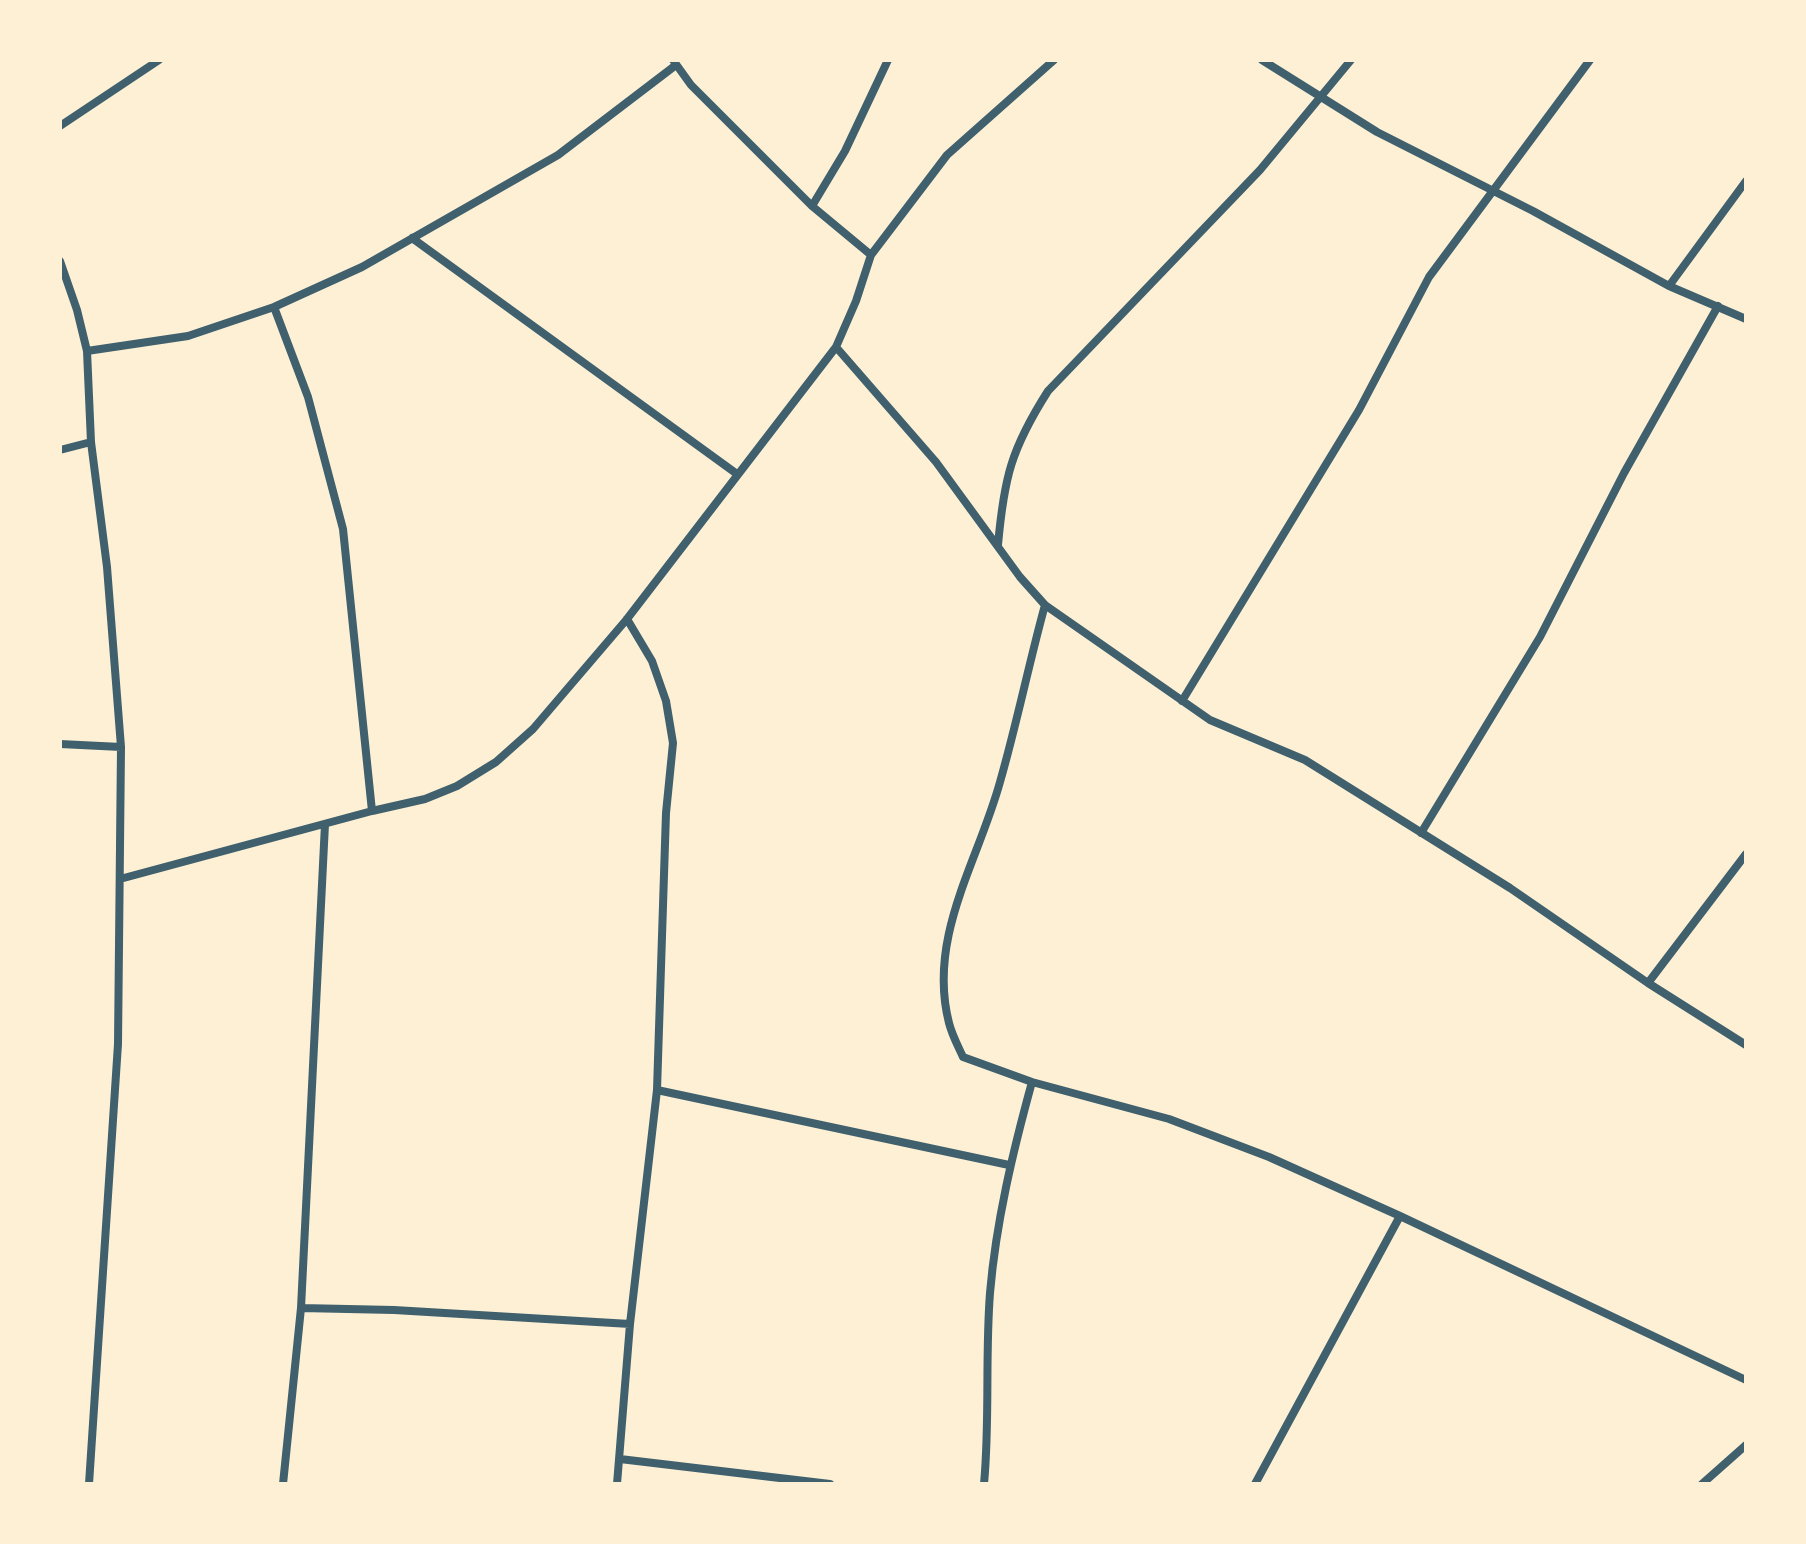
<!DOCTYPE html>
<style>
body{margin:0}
#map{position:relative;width:1806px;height:1544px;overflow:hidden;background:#fdf0d5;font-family:Arial,sans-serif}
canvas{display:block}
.frame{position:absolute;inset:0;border:62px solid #fdf0d5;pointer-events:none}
</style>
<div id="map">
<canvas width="1806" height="1544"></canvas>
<div class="frame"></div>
</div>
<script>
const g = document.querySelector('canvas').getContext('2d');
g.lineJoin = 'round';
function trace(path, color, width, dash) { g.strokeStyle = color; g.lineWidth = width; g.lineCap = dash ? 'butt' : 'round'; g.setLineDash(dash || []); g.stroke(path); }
trace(new Path2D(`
 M1262,60L1377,132L1533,211L1669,286L1746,319
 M60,126L159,60
 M812,206L845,151L888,60
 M412,238L737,474
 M871,255L947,155L1054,60
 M60,261L77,310L87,351L91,442L107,567L121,747L118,1044L89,1484
 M1669,286L1746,181
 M274,307L308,397L343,529L372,811
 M836,347L936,462L1020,577L1045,605L1210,720L1305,760L1510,888L1648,983L1746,1045
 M87,351L188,336L274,307L362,267L558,155L676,65
 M60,450L91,442
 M998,545C1004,478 1011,449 1048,391L1260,170L1351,60
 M1045,605C1029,663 1017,723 1000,782C978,862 927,937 949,1023C952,1035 958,1046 963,1057L1032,1082L1169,1119L1269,1157L1400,1216L1746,1380
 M1182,701L1359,410L1429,277L1590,60
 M60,744L121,747
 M1421,833L1540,637L1624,473L1718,306
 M120,879L372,811L425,799L457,786L496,762L533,729L627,619L836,347L856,301L871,255L812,206L691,85L673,60
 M1648,983L1746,854
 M657,1090L1009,1165
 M301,1308L394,1310L630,1324
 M620,1459L830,1484
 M283,1484L301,1308L325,824
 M617,1484L630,1324L657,1090L666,813L673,743L666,701L652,661L627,619
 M984,1484C990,1421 985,1357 990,1293C996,1222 1013,1151 1032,1082
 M1255,1484L1400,1216
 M1702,1484L1746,1445`), '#3f606c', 8);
</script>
